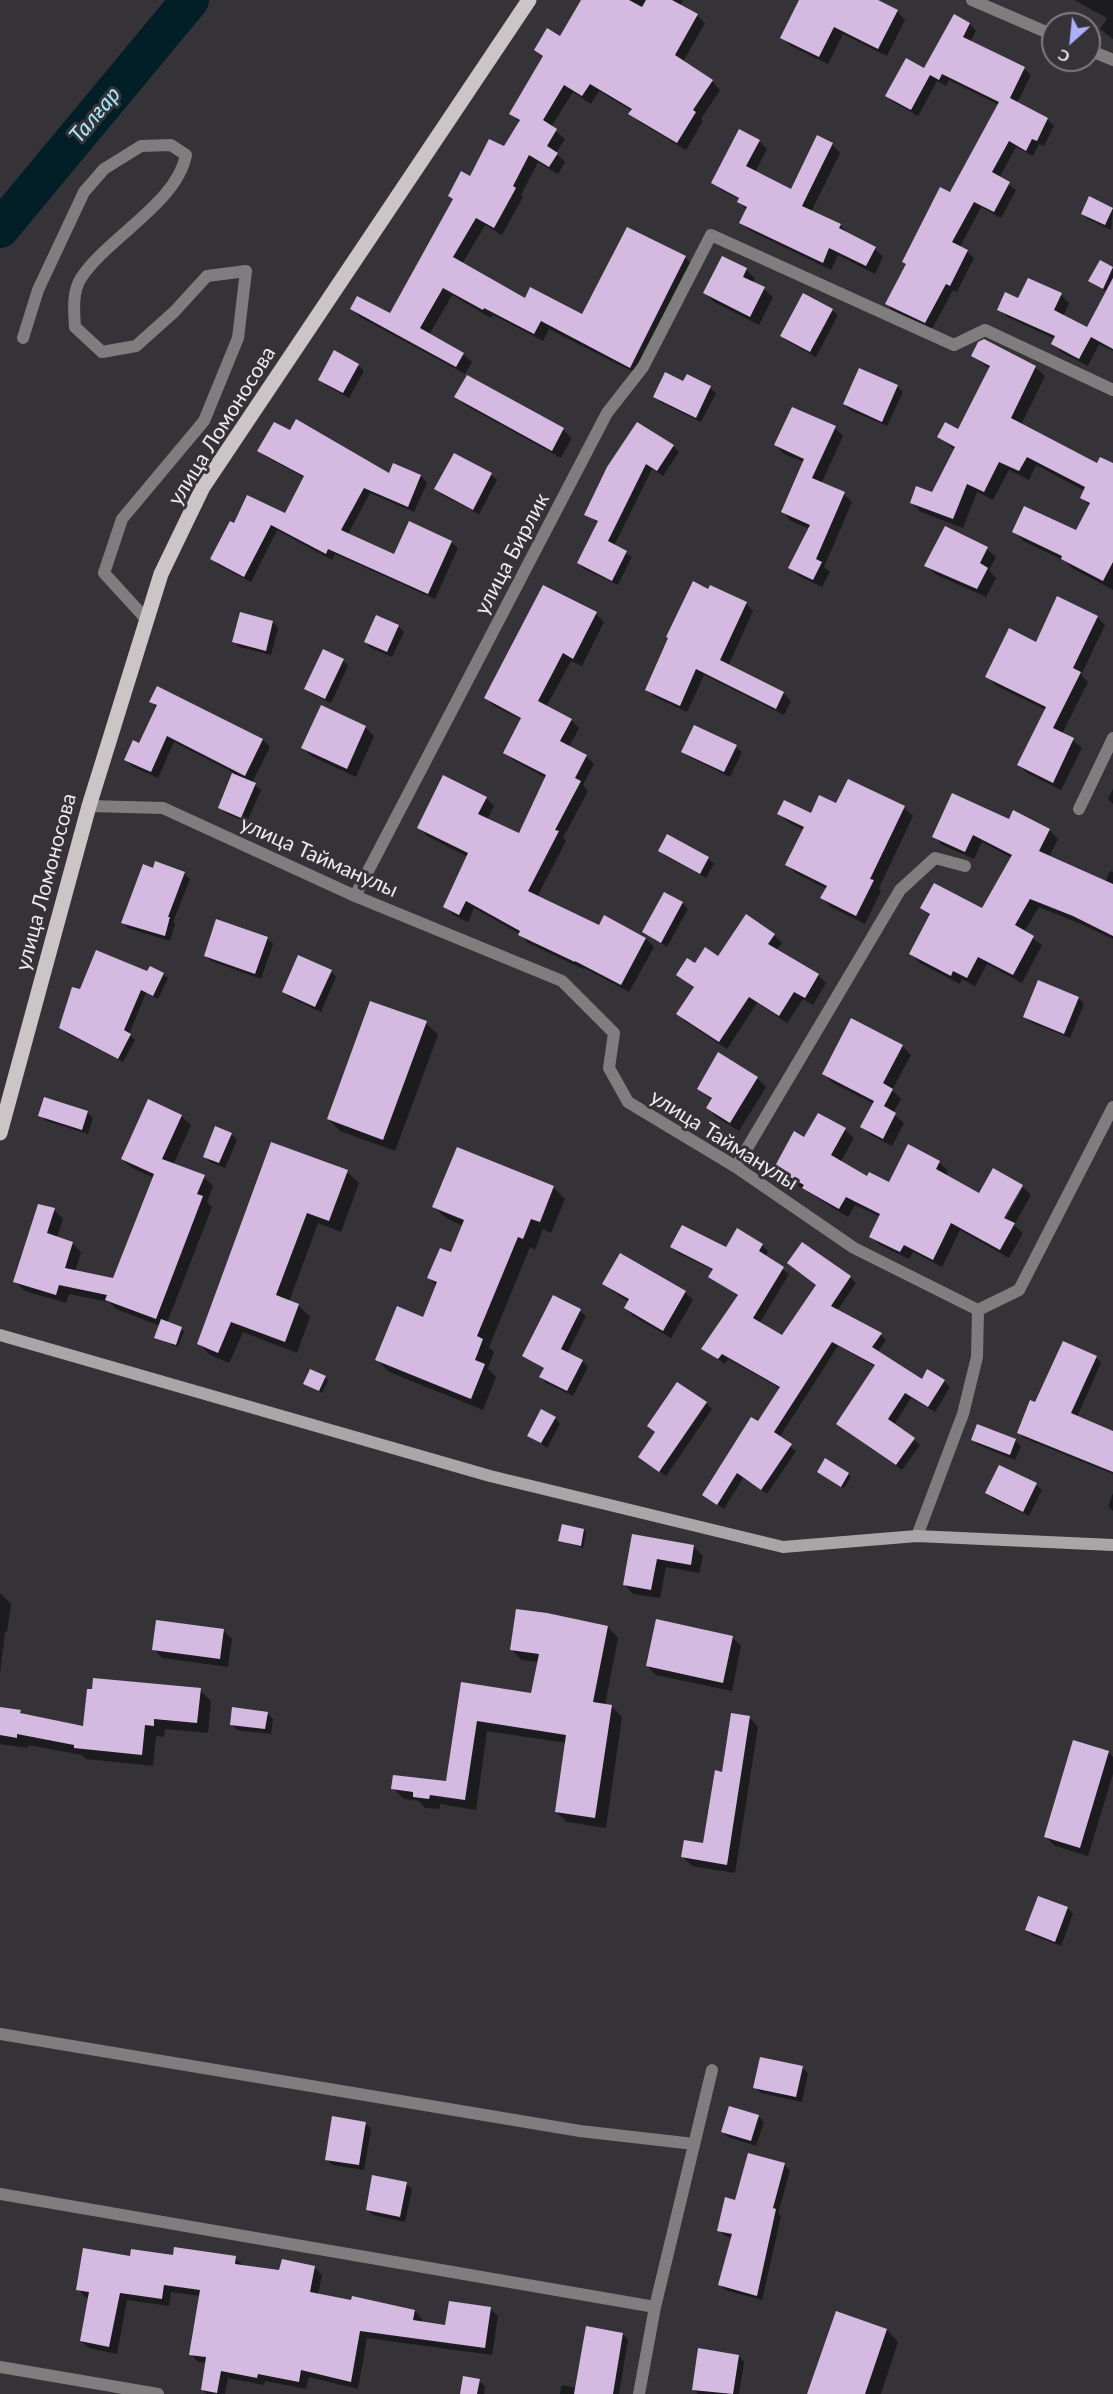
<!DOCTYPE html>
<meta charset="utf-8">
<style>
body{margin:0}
#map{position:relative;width:1113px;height:2394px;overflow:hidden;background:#353338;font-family:Lato,sans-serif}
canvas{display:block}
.north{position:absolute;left:1041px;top:12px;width:60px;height:60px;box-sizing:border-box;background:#353338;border:2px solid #7e7d81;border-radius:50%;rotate:207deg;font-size:16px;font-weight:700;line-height:24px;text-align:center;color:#ecebee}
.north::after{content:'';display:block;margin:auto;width:21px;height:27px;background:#adaffb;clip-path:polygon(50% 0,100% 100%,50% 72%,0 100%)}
</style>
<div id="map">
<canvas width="1113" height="2394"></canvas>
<div class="north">С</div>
</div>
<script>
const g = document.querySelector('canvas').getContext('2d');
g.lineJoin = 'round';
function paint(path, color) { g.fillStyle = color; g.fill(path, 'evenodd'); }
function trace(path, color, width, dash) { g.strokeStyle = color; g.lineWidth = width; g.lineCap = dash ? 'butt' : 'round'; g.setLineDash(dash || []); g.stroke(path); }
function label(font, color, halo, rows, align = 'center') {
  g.font = font + ' Lato,sans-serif'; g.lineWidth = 6; g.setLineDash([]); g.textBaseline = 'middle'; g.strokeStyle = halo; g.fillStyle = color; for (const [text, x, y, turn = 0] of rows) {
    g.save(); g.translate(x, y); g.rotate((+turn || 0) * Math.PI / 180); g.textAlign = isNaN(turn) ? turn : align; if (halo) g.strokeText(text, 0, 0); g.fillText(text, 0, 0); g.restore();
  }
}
paint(new Path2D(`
 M583,0H683L680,6L697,15L705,23L683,62L712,81L720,90L701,119L703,121L686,150L639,122L630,113L632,111L599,91L591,104L573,92L551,127L565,139L556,153L565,162L558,174L538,162L521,195L523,197L502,235L485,225L462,264L525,300L583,316L685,257L693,265L639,375L549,329L543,341L493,315L491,318L452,295L429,335L463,354L472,362L465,374L360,317L352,309L391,315L470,178L504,148L519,122L511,114L544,58L536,50L561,38Z
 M800,0H875L897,11L905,20L887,56L843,34L828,64L791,46L782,37Z
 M1074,0H1113V39L1100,29L1107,18Z
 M954,16L970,24L976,31L970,42L1024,69L1031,75L1017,103L1047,119L1054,126L1044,146L1039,144L1033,156L1016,147L999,178L1016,190L1001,218L981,207L960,247L974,258L957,292L953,290L932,329L893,311L887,304L907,265L904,262L951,194L999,105L949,80L946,86L937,81L918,116L893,102L887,96L924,70Z
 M818,137L832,144L840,153L811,212L840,225L848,234L875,249L883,257L875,274L838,255L831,270L749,230L741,222L747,210L739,202L740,200L721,190L713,182L759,141L767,149L755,172L791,191Z
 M1090,198L1113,210L1111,230L1088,219L1083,214Z
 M723,258L746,270L755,278L753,283L764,289L773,297L759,325L714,302L705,293Z
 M1100,262L1113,269V277L1105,291L1089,281Z
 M1061,295L1069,303L1063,317L1087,330L1113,305V351L1099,344L1088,366L1061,352L1053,344L1055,339L1007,317L999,309L1019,300Z
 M832,310L838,315L816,357L787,341L782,336Z
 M973,356L1035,367L1045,376L1021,425L1098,465H1113V590L1072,568L1065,561L1023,541L1014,531L1076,532L1090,506L1082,498L1085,491L1036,465L1029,480L1009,470L993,500L977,492L963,528L921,512L912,503L933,494L955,450L939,437L958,431L990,369Z
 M358,365L364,371L349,398L325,385L320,379Z
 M467,377L563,430L572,438L561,458L465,405L456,396Z
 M684,383L710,388L716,393L701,422L660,402L655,396Z
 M897,386L903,392L887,426L850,410L844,404Z
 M835,428L843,436L821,484L844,494L852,502L824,567L830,572L822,587L799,576L790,567L810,529L791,521L783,512L804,462L784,454L776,445Z
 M673,446L679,452L663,476L652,469L614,546L632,557L618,585L584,569L578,563L598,523L586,514L608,468Z
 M259,451L389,475L394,465L421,476L427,483L414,512L370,493L348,534L395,555L451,542L458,548L435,599L335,554L332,560L277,530L251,582L218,565L212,559L234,525L286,515L305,478L266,457Z
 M491,474L497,480L479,514L442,495L436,489Z
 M987,549L996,557L989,570L996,578L986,597L935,574L926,565Z
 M544,587L596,614L604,622L582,666L571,661L546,707L571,720L579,728L569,747L586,756L594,764L583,785L588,791L563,838L566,841L537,897L599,927L605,917L646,939L654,947L629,992L584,968L583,969L528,943L520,934L474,908L468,922L453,915L445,906L468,857L427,836L419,828L486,798L494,806L487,820L520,835L546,778L513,760L505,752L522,720L494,706L486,698Z
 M709,591L746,604L753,611L728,666L783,693L791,701L784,715L704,675L687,712L655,697L647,690L670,639Z
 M1097,617L1105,625L1081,675L1088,682L1062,734L1073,740L1082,748L1061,790L1027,773L1019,765L1046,710L995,685L987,676L1036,644Z
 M273,622L278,628L271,655L239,647L234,641Z
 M398,626L404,632L392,657L371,648L365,642Z
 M343,660L348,666L331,703L312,694L306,689Z
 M158,688L263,740L270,747L252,783L261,790L247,822L225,813L219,807L234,773L174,742L158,778L133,767L126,760L139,745L157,707L151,701Z
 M365,727L374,736L356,777L311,756L303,748Z
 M736,747L742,752L730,777L689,757L683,752Z
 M849,781L904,808L913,816L879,888L881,891L865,924L831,907L822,898L827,889L795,873L787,864L804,830L788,822L779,814L811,815L837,805Z
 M1113,789V804L1108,799Z
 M1014,812L1049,830L1058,839L1049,857L1105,882L1110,871L1113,872V939L1083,925L1039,907L1024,932L1042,945L1022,983L987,964L975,986L962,979L960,984L920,963L911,954L931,917L922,908L982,910L1012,858L982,842L974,859L942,845L934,836L1009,821Z
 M667,836L708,858L714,864L706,878L665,856L660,850Z
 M153,870L184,874L190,879L173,922L175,924L170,941L128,928L123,922L127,906Z
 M682,903L688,909L667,947L644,932Z
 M774,935L782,943L776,951L818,975L826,983L813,1005L803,999L787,1023L757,1003L727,1049L686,1022L678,1014L695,989L678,975L696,965Z
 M267,938L273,944L261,979L211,961L205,955Z
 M331,971L336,977L321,1012L289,997L283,992Z
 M148,973L163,974L168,978L158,999L146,993L129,1034L135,1040L123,1062L66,1033L61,1028Z
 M1078,998L1084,1004L1070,1038L1030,1022L1025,1016Z
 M426,1023L438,1035L395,1151L340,1131L328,1119Z
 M902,1046L911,1055L892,1090L901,1099L893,1113L904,1123L892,1146L871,1135L862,1126L874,1104L833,1083L824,1074Z
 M757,1078L766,1087L739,1131L716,1117L708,1108L712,1100L698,1088Z
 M87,1112L93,1118L88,1134L46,1121L40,1115Z
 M819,1115L845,1130L854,1138L840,1163L867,1178L890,1184L939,1162L948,1171L946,1176L979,1195L1022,1186L999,1224L1002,1225L1023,1187L1031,1195L1014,1225L1023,1233L1009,1258L960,1230L942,1267L913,1252L909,1259L880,1245L871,1236L881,1217L855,1205L848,1217L784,1177L775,1168L805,1139Z
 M181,1116L191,1125L173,1165L204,1177L213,1186L207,1202L212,1207L167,1323L184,1331L178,1347L156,1338L160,1326L116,1309L109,1302L69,1294L66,1303L25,1291L15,1282L54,1210L63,1219L57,1238L72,1243L81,1252L75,1272L114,1279L154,1178L132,1168L122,1159Z
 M231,1134L237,1140L225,1168L210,1162L204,1156Z
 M272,1144L347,1172L359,1183L341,1232L318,1223L289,1302L298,1305L310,1317L297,1353L243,1332L229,1363L210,1355L199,1344Z
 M553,1187L565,1199L551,1233L543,1229L535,1250L530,1247L489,1347L494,1352L488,1369L496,1377L483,1410L389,1372L377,1360L424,1319L437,1286L429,1278L452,1254L463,1226L446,1218L434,1207Z
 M762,1245L768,1251L765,1257L789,1274L759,1324L782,1337L818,1286L789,1263L850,1277L856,1283L837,1311L881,1335L886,1340L878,1352L922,1381H944L950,1387L935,1412L911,1398L894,1425L920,1445L902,1470L844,1429L876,1367L838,1346L779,1438L796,1451L767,1494L743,1478L724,1509L703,1495L758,1423L781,1389L728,1359L725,1364L703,1349L739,1297L710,1277L713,1270L678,1253L672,1247L726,1249Z
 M604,1284L685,1292L693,1300L671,1338L633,1316L625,1308L629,1302L612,1291Z
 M580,1311L586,1316L567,1354L582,1361L588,1367L573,1396L546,1383L541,1377L545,1369L523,1356Z
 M1096,1357L1101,1363L1077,1417L1113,1432V1474L1024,1438L1019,1433L1036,1404Z
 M325,1377L328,1380L322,1393L305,1384Z
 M706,1403L712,1409L666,1476L640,1457L656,1433L649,1426Z
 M555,1418L560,1424L547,1448L529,1435Z
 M973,1440H1015L1021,1446L1015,1460L978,1445Z
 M821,1474H848L851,1477L844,1488Z
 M1036,1485L1042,1490L1029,1516L993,1499L987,1493Z
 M1113,1493V1511L1108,1506Z
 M584,1530L586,1532L583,1548L560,1541Z
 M634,1536L694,1547L703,1556L699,1573L666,1567L660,1598L633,1594L625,1585Z
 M0,1593L11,1604L7,1632H5L0,1674Z
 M608,1627L618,1638L605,1705L611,1706L622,1717L606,1828L567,1822L556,1812L567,1743L487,1731L476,1810L440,1804V1809L425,1808L419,1801L404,1799L393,1788L448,1782L462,1684L532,1694L539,1662L522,1660L511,1649Z
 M223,1630L232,1639L228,1667L162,1658L154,1649Z
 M732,1637L741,1646L732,1691L656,1675L647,1666Z
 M200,1690L211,1701L208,1733L165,1729L164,1737L156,1736L153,1766L86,1759L82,1755L28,1745V1748L0,1744V1708L20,1711L25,1716L85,1728L93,1691Z
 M267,1713L273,1719L271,1734L237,1730L231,1724Z
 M750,1718L758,1727L735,1873L692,1866L683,1857L705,1845L723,1773Z
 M1108,1752L1113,1757V1774L1088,1856L1055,1846L1046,1837Z
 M1068,1908L1073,1914L1061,1946L1032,1935L1027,1930Z
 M802,2068L808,2073L802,2102L761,2093L755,2087Z
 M758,2116L764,2122L756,2146L728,2137L723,2132Z
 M365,2123L371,2129L364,2170L332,2165L327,2159Z
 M784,2165L790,2170L778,2214L781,2216L762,2300L725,2290L720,2284L732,2238L725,2236L719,2230L736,2201Z
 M406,2184L412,2189L405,2222L373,2215L367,2210Z
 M174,2257L235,2258L243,2265L281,2272L314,2267L322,2275L318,2295L415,2311L422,2319V2322L447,2326L490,2309L498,2316L492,2355L367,2338L358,2389L309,2377L306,2389L265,2381L264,2385L228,2378L225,2394H207L202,2390L207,2363L198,2362L191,2354L200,2296L171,2292L169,2306L127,2300L117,2354L89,2348L81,2341L90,2298L85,2297L78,2289L131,2258Z
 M887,2330L898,2342L881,2394H809Z
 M623,2334L628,2340L619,2394H560L562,2385L577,2388Z
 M739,2356L744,2362L739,2394H698L694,2390Z
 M479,2381L485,2386L484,2394H461Z`), '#0007');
trace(new Path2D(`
 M0,229L190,0`), '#021e26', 38);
paint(new Path2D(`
 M581,0H629L642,7L646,0H672L698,14L675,55L713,80L693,110L696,112L677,143L628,114L632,109L590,84L582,96L564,85L543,120L557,129L547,146L558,153L549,167L529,155L513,186L516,188L494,228L476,218L453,257L525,298L530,287L582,314L627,227L686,256L630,368L541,321L534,334L484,308L483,310L443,288L420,328L464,353L456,367L350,309L357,296L390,313L453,199L448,196L461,171L470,176L489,139L504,146L520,120L509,114L543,56L534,50L547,28L560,36Z
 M799,0H878L898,10L878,49L834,27L819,57L780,38Z
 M954,14L970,23L963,37L1025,67L1010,98L1048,118L1037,141L1032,139L1026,151L1009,141L992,172L1010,182L994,212L974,202L952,242L968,250L950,286L946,284L925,323L885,304L906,264L902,262L940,187L950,192L999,102L942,74L939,80L930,75L911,110L885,96L906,58L924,68Z
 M739,129L760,140L746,166L791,189L817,135L833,143L802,206L841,224L839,228L876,247L866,266L829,248L823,263L739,223L747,207L737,202L739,198L711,183Z
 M1089,196L1113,208L1105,225L1081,214Z
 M722,256L747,268L743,277L765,287L750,317L703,293Z
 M1100,260L1113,267L1103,289L1088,281Z
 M1028,278L1062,293L1054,310L1087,327L1113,278V349L1091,337L1079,359L1051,344L1055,336L997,310L1005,292L1018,298Z
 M803,293L833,309L810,352L780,336Z
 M984,339L1036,366L1011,418L1097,463L1100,457L1113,463V562L1103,581L1061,559L1062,556L1012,532L1024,506L1076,530L1090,503L1080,498L1085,487L1027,457L1019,471L999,462L984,492L967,484L953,519L910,503L916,486L932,492L955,447L937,437L945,422L958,429L990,366L971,356L978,342Z
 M334,350L359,364L343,393L318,380Z
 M859,368L898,385L882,422L843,404Z
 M665,372L683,381L687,374L711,386L696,418L653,397Z
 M467,375L564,428L552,451L454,397Z
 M792,407L836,426L812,478L845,492L816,559L822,562L813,580L788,568L810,525L781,512L804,459L774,445Z
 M296,419L389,473L393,463L421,475L408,507L364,488L341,530L394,554L409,521L452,541L428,594L328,549L326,554L271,525L244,577L210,559L230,521L234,523L247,495L285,513L304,476L257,451L274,422L290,430Z
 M637,422L674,445L657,471L646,464L608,541L627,551L612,581L577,563L598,521L584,515L607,467Z
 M454,453L492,473L473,510L434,489Z
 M945,526L988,547L980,563L988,568L977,589L924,566Z
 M693,581L708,589L710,585L747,602L720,660L784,692L776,709L696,669L680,706L645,690L668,638L666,637Z
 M543,585L597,612L573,659L563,653L538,701L572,719L560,741L587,755L575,778L581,781L555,830L559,831L528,891L599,925L604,915L646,938L621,985L575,961V962L518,935L520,931L466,901L459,915L443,907L468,853L417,828L443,775L487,797L478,814L519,833L546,775L503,753L521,718L484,698Z
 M1057,596L1098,616L1073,668L1081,672L1053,728L1074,738L1053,783L1017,765L1046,707L985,677L1009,628L1036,642Z
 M240,612L273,621L266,651L232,642Z
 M376,615L399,625L387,652L364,642Z
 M323,649L344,659L325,699L304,689Z
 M157,686L263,739L245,776L167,736L151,772L124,760L133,740L139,743L157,705L149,702Z
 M321,705L366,726L347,769L301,748Z
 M694,725L737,745L724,772L681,752Z
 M232,773L256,783L241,818L218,808Z
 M848,779L905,806L870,879L874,880L856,916L820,898L827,886L785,865L804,827L777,814L784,800L811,813L819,795L836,803Z
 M952,793L1009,819L1013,810L1050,829L1039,851L1113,884V936L1073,916L1030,899L1015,925L1034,936L1013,975L978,957L967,978L953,971L951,976L909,954L930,914L920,908L934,883L982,908L1012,855L973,835L965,852L932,837Z
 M667,834L709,857L700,874L658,851Z
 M155,861L185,872L168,917H170L165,936L121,923L143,864L153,868Z
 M664,892L683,902L661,943L642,932Z
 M746,914L775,934L768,944L819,974L805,998L794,992L779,1016L749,997L719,1042L676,1014L694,987L676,975L687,958L695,963L705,947L718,956Z
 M216,919L268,937L255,974L204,956Z
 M96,950L147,971L150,966L164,973L153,996L141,990L124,1030L131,1034L118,1059L59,1028L72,987L80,989Z
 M298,955L332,970L315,1007L282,992Z
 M1038,980L1079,997L1064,1034L1023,1017Z
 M370,1001L427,1021L383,1140L327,1119Z
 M851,1018L903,1045L883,1083L893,1089L884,1106L896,1113L883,1139L860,1127L874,1101L822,1074Z
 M718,1052L758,1077L730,1123L706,1108L712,1098L697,1089Z
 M44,1097L88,1111L82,1130L38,1116Z
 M148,1099L182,1115L162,1159L205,1175L197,1194L203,1196L156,1319L105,1300L107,1295L59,1285L56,1295L13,1282L38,1204L55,1208L47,1233L73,1242L65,1268L113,1278L154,1174L121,1159Z
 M818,1113L846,1128L831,1155L867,1176L869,1172L889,1182L908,1144L940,1161L936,1169L979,1193L993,1168L1023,1185L1004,1218L1015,1223L1000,1250L951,1223L933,1260L904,1245L900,1252L869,1237L880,1214L846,1197L839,1209L802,1188L804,1185L774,1168L794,1131L804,1137Z
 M215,1126L232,1133L219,1163L203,1157Z
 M271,1142L348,1170L329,1221L307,1213L276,1295L299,1304L285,1342L231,1322L218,1353L197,1344Z
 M457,1147L554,1186L540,1222L531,1219L523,1239L518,1237L477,1336L483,1339L475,1360L485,1364L471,1399L375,1360L397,1306L423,1317L437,1282L427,1278L440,1248L451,1252L464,1220L432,1207Z
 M682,1225L726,1247L737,1228L763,1244L759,1251L784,1267L753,1318L782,1335L816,1285L787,1263L802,1242L851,1276L831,1306L882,1333L872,1347L922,1379L927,1369L945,1380L928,1407L905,1393L888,1419L915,1438L896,1465L836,1424L875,1365L832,1342L774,1432L792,1444L761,1490L737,1473L717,1505L702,1495L751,1417L758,1421L780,1387L722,1354L718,1359L701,1349L738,1295L708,1277L713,1269L670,1247Z
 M620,1253L686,1291L663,1331L624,1308L629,1299L602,1284Z
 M553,1295L581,1309L561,1349L583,1360L567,1391L539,1377L544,1368L522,1356Z
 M161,1319L182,1327L176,1345L154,1338Z
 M1063,1341L1097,1356L1071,1413L1113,1431V1472L1017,1433L1030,1400L1035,1402Z
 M310,1369L326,1376L319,1391L303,1384Z
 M677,1382L707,1402L659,1472L638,1457L655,1432L647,1426Z
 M541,1409L556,1417L541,1443L527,1436Z
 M977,1424L1016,1439L1010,1455L971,1440Z
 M825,1458L849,1473L841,1487L817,1472Z
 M999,1465L1037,1483L1023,1512L985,1493Z
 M562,1524L584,1529L581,1546L558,1541Z
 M632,1534L694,1545L691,1565L657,1559L651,1590L623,1585Z
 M516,1609L547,1613L608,1626L593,1702L612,1705L595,1818L555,1812L566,1735L477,1721L465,1800L430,1795L429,1799L413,1797V1792L391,1789L393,1775L446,1781L461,1682L531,1693L539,1654L510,1650Z
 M656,1619L733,1636L723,1683L646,1666Z
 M156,1620L224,1629L220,1659L152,1650Z
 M93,1678L201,1688L197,1723L154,1719V1726L145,1725L142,1755L74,1748V1745L17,1734V1738L0,1735V1707L21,1710L20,1713L83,1726L87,1689H92Z
 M232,1707L268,1712L265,1729L230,1725Z
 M731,1713L750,1716L727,1865L681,1857L684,1840L703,1843L715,1770L722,1772Z
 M1073,1740L1109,1751L1080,1848L1044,1837Z
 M1038,1896L1068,1907L1055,1942L1025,1930Z
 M760,2057L803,2066L796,2097L753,2088Z
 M729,2106L759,2115L751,2141L721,2132Z
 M332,2116L366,2122L359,2165L325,2160Z
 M748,2153L785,2163L773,2208L776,2209L757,2296L718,2285L732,2234L717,2231L725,2197L735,2200Z
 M372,2175L407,2182L400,2217L366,2210Z
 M174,2247L236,2256L235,2264L279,2270L282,2259L315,2266L310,2292L351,2300L352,2296L415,2310L413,2320L445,2325L449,2301L491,2307L485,2348L360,2331L351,2382L301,2370L299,2382L258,2374L257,2378L221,2371L217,2393L201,2390L206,2357L189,2355L200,2290L164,2285L162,2299L120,2293L109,2347L80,2341L89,2292L76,2290L83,2248L130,2256L131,2249L173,2255Z
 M836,2311L887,2329L865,2394H807Z
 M586,2326L623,2333L613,2394H574Z
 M698,2348L739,2355L733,2394L692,2390Z
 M463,2376L480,2379L477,2394H460Z`), '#d4bae1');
trace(new Path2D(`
 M23,338L38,290L84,192L104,169L141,146L171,145L186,155C177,203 108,237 81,278C72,292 74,312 75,327L102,352L136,346L174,312L207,276L246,271L238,338L204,421L122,519L104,573L147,620
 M89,806L163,808L355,896L562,981L614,1033L609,1068L628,1102L736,1167L854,1248L978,1310L977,1357L963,1414L917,1536
 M1079,809L1113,738
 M355,896L607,413L643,367L711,235L954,345L985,330L1113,390
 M736,1167L900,890L935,858L965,866
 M978,1310L1019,1290L1113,1107
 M0,2034L580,2131L694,2144
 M0,2194L655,2307L712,2070
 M0,2367L158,2394
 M639,2394L655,2307`), '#807d7e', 12);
trace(new Path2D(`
 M972,0L1053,35
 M1089,50L1113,60`), '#807d7e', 12);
trace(new Path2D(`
 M0,1335L490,1476L783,1547L917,1536L1113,1545`), '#aaa6a7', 12);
trace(new Path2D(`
 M0,1133L89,806L161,574L203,487L529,0`), '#cbc5c6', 15);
label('21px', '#ecebee', '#353338', [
 ["улица Ломоносова",222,426,-58],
 ["улица Бирлик",512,554,-62],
 ["улица Тайманулы",319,857,24],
 ["улица Ломоносова",46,882,-75],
 ["улица Тайманулы",724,1140,32]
]);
label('italic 22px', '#a7eafe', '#353338', [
 ["Талғар",95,115,-50]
]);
</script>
